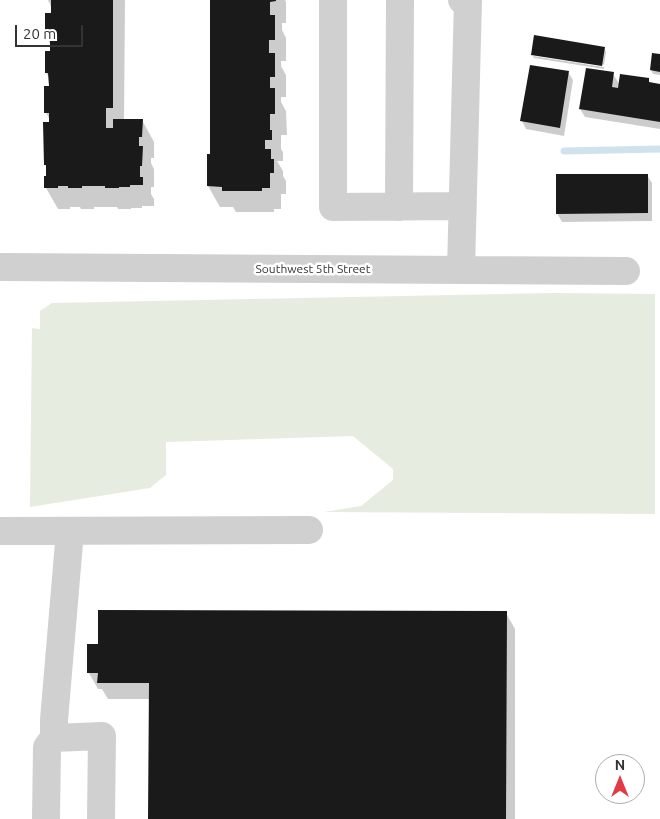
<!DOCTYPE html>
<style>
body{margin:0}
#map{position:relative;width:660px;height:819px;overflow:hidden;background:#fff;font-family:Ubuntu,sans-serif}
canvas{display:block}
.north{position:absolute;left:595px;top:754px;width:50px;height:50px;box-sizing:border-box;background:#fff;border:1px solid #adadad;border-radius:50%;rotate:0deg;font-size:14px;font-weight:700;line-height:20px;text-align:center;color:#333}
.north::after{content:'';display:block;margin:auto;width:18px;height:22px;background:#e63946;clip-path:polygon(50% 0,100% 100%,50% 72%,0 100%)}
.scale{position:absolute;left:15px;top:25px;width:68px;height:22px;box-sizing:border-box;border:2px solid #333;border-top:0;padding-left:6px;font-size:15px;line-height:18px;white-space:nowrap;color:#333;-webkit-text-stroke:4px #fff;paint-order:stroke}
</style>
<div id="map">
<canvas width="660" height="819"></canvas>
<div class="north">N</div>
<div class="scale">20 m</div>
</div>
<script>
const g = document.querySelector('canvas').getContext('2d');
g.lineJoin = 'round';
function paint(path, color) { g.fillStyle = color; g.fill(path, 'evenodd'); }
function trace(path, color, width, dash) { g.strokeStyle = color; g.lineWidth = width; g.lineCap = dash ? 'butt' : 'round'; g.setLineDash(dash || []); g.stroke(path); }
function label(font, color, halo, rows, align = 'center') {
  g.font = font + ' Ubuntu,sans-serif'; g.lineWidth = 5; g.setLineDash([]); g.textBaseline = 'middle'; g.strokeStyle = halo; g.fillStyle = color; for (const [text, x, y, turn = 0] of rows) {
    g.save(); g.translate(x, y); g.rotate((+turn || 0) * Math.PI / 180); g.textAlign = isNaN(turn) ? turn : align; if (halo) g.strokeText(text, 0, 0); g.fillText(text, 0, 0); g.restore();
  }
}
paint(new Path2D(`
 M553,293L655,294V514L324,512L361,506L393,480V469L353,436L166,442V475L150,488L30,507L32,328L40,329V311L52,303Z`), '#e6ecdf');
paint(new Path2D(`
 M48,0H125L124,120H142L154,142V158H151V163L154,169V187H151V194L154,199V206H142V208H131V209H118L117,207H94V209H81L80,207H70V209H58L46,188L48,170L45,165L50,123V120L46,113L50,87V78L46,73L51,52V45L46,37L52,14V9Z
 M212,0H285L286,2V23H282V30L286,38V61H281V66L286,75V97H281V102L286,111L287,135H281V149L283,152V161H277L283,171V176L286,181V194H281V209H274V212H236L233,207H220L208,186L211,155Z
 M535,37L604,48L606,52L604,65L533,54V56L532,54Z
 M660,55V75L653,74L651,70Z
 M533,56L604,67V69L534,58Z
 M568,72L573,80L564,136L526,129L522,121Z
 M613,74L620,85L648,80L651,84L660,86V129L585,117L580,109Z
 M647,175L652,183V221L562,222L557,213Z
 M506,613L515,629V819H150V699H108L102,689H98L89,673V646Z`), '#0003');
trace(new Path2D(`
 M564,151L660,149`), '#cfe2ee', 7);
paint(new Path2D(`
 M51,0H113V108H106V128H113V119H143L142,137H139V146H143L142,166H140V177H143V185H130V187H119V188H105V186H82V188H68V186H58V188H44V176H46V165H44L43,122H49V113H44V86H49L48,73H45V51H50V37H45V13H51Z
 M210,0H276V1L270,2V15H275V40H269V53H275V77H270V88H275V114H270V130H272V140H265V149H271V159H274V173H270V188H262V191H222V187L207,186V154H210Z
 M534,35L605,47L602,66L531,55Z
 M652,53L660,54V72L650,70Z
 M530,65L569,71L560,128L520,121Z
 M586,68L614,72L612,87L618,88L620,74L649,78V82L660,84V122L579,109Z
 M556,174H648V213L556,214Z
 M98,610L507,611L506,819H148L149,683H97L98,673H87V644H98Z`), '#1a1a1a');
trace(new Path2D(`
 M333,0V207L462,206
 M399,207L400,0
 M0,267L626,271
 M461,270L468,0H462
 M0,531L309,530
 M70,531L54,720V738L102,736L101,819
 M46,819L47,747L54,738`), '#d0d0d0', 28);
label('12px', '#333', '#fff', [
 ["Southwest 5th Street",313,269]
]);
</script>
